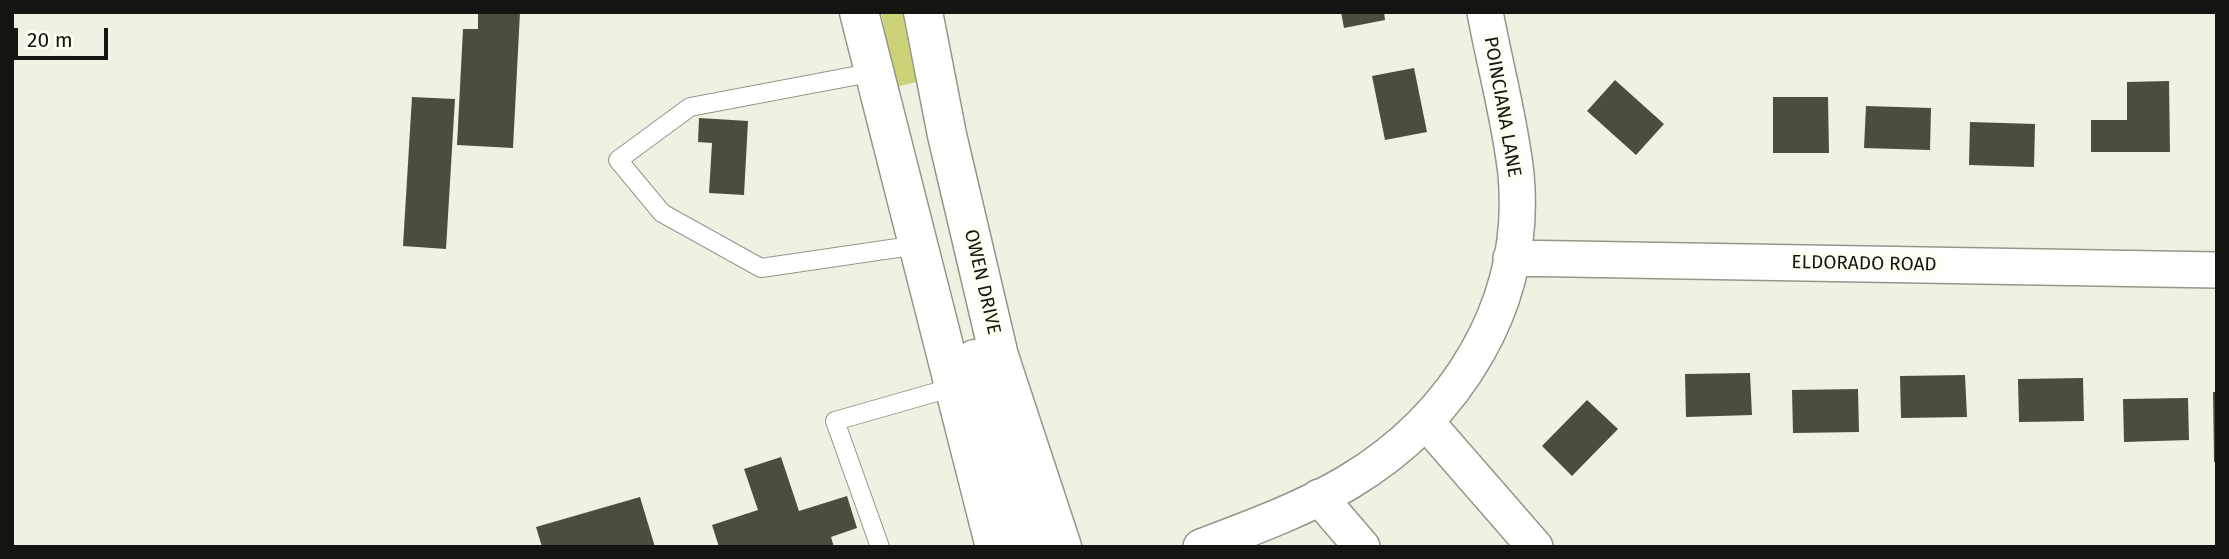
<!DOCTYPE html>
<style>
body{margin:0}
#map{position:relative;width:2229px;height:559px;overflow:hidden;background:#f0f1e2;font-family:"Fira Sans",sans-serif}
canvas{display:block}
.frame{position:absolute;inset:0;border:14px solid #141510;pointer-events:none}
.scale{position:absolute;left:14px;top:28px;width:94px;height:32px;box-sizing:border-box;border:4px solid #141510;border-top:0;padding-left:9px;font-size:21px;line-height:24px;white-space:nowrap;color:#141510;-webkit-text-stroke:5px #fdfff0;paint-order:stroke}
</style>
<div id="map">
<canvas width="2229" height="559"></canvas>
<div class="frame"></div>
<div class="scale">20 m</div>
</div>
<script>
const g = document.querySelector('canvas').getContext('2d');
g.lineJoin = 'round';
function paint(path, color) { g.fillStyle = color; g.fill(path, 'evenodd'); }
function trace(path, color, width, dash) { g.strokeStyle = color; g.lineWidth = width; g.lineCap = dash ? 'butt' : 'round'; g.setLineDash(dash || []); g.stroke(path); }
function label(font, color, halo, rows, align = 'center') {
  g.font = font + ' "Fira Sans",sans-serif'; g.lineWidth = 7; g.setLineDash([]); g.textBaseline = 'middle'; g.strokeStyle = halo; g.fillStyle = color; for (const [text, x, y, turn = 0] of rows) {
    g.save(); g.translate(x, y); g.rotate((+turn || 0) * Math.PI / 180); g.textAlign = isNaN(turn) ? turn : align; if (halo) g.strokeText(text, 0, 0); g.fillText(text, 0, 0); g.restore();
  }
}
paint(new Path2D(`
 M881,12H902L916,82L896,87Z`), '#ccd277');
paint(new Path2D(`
 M478,12H520L513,148L457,145L463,29H478Z
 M1341,12H1384L1385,20L1344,28Z
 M1414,68L1427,132L1385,140L1372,76Z
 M1615,80L1664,124L1636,155L1587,111Z
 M2169,81L2170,152H2091V120H2127V82Z
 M412,97L455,99L446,249L403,246Z
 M1773,97H1828L1829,153H1773Z
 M1866,106L1931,108L1930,150L1864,148Z
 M699,118L748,121L744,195L709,193L712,143L698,142Z
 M1970,122L2035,124L2034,167L1969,165Z
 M1750,373L1752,415L1686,417L1685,374Z
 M1965,375L1967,417L1901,418L1900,376Z
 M2083,378L2084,421L2019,422L2018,379Z
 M1858,389L1859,432L1793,433L1792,390Z
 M2213,392H2217V462H2214Z
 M2188,398L2189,440L2124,442L2123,399Z
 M1587,400L1618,429L1572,476L1542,446Z
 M781,457L799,511L847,496L857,528L831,537L834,547H719L712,525L758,510L744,469Z
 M640,497L655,547H542L536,527Z`), '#4c4d41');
const lane = new Path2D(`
 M875,72L690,107L618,160L662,213L761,268L918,245
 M880,547L835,421L954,387`);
const street = new Path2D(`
 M1511,258L2217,270
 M1427,423L1535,547
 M1319,497L1362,547
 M1201,547C1251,528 1301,510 1347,483C1456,418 1528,304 1516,174C1510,120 1495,66 1485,12`);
const highway = new Path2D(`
 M859,12L995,547
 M923,12L947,135L999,356L1062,547
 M975,359L1003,468L1031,547`);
trace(lane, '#949688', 20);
trace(street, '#949688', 38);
trace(highway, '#949688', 41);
trace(lane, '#fff', 18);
trace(street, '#fff', 35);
trace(highway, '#fff', 38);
label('19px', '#141510', '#fdfff0', [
 ["POINCIANA LANE",1502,107,80],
 ["ELDORADO ROAD",1864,264,1],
 ["OWEN DRIVE",982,282,77]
]);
</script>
